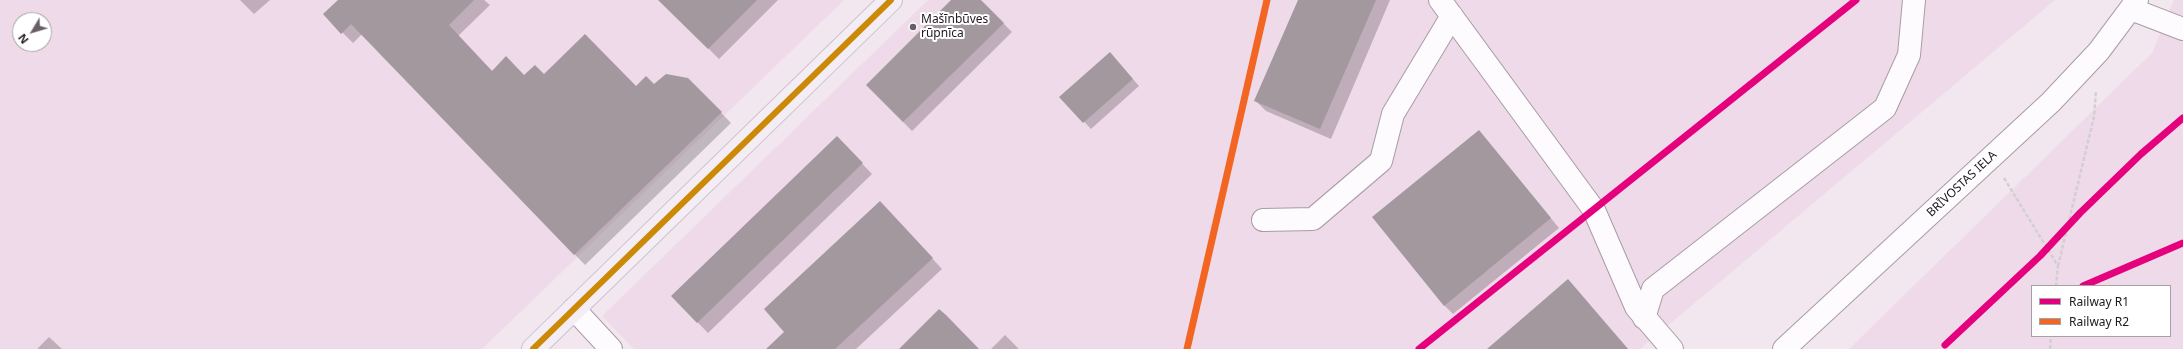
<!DOCTYPE html>
<meta charset="utf-8">
<style>
body{margin:0}
#map{position:relative;width:2183px;height:349px;overflow:hidden;background:#f2e6ef;font-family:"Noto Sans",sans-serif}
canvas{display:block}
.legend{position:absolute;left:2031px;top:285px;width:140px;height:52px;box-sizing:border-box;background:#fff;border:1px solid #a5a2a5;margin:0;padding:5px 7px;list-style:none;font-size:12px;color:#1e171d}
.legend li{display:flex;align-items:center;gap:8px;height:20px}
.legend b{width:20px;border:1px solid #a5a2a5}
.north{position:absolute;left:12px;top:12px;width:40px;height:40px;box-sizing:border-box;background:#fff;border:1px solid #a5a2a5;border-radius:50%;rotate:232deg;font-size:11px;font-weight:700;line-height:16px;text-align:center;color:#1e171d}
.north::after{content:'';display:block;margin:auto;width:14px;height:18px;background:#685f66;clip-path:polygon(50% 0,100% 100%,50% 72%,0 100%)}
</style>
<div id="map">
<canvas width="2183" height="349"></canvas>
<ul class="legend">
<li><b style="height:5px;background:#e5007d"></b>Railway R1</li>
<li><b style="height:5px;background:#f26522"></b>Railway R2</li>
</ul>
<div class="north">N</div>
</div>
<script>
const g = document.querySelector('canvas').getContext('2d');
g.lineJoin = 'round';
function paint(path, color) { g.fillStyle = color; g.fill(path, 'evenodd'); }
function trace(path, color, width, dash) { g.strokeStyle = color; g.lineWidth = width; g.lineCap = dash ? 'butt' : 'round'; g.setLineDash(dash || []); g.stroke(path); }
function label(font, color, halo, rows, align = 'center') {
  g.font = font + ' "Noto Sans",sans-serif'; g.lineWidth = 4; g.setLineDash([]); g.textBaseline = 'middle'; g.strokeStyle = halo; g.fillStyle = color; for (const [text, x, y, turn = 0] of rows) {
    g.save(); g.translate(x, y); g.rotate((+turn || 0) * Math.PI / 180); g.textAlign = isNaN(turn) ? turn : align; if (halo) g.strokeText(text, 0, 0); g.fillText(text, 0, 0); g.restore();
  }
}
paint(new Path2D(`
 M0,0H844L482,349H0ZM20,20H44V44H20Z
 M928,0H2055L1640,349H634L602,316Z
 M2174,0H2183V349H1849L2152,53ZM2032,286H2170V336H2032Z`), '#efdae9');
paint(new Path2D(`
 M240,0H270L254,14Z
 M339,0H484L490,5L458,36L493,72L525,77L544,75L636,88L654,85L699,90L731,123L585,265L362,34L353,43L324,14Z
 M678,0H778L719,59L669,9Z
 M953,0H980L1012,32L912,131L867,85Z
 M1299,0H1390L1331,139L1266,111L1255,100Z
 M1116,60L1139,86L1091,129L1061,97Z
 M1479,131L1559,228L1453,314L1444,305Z
 M847,148L872,174L708,333L672,296Z
 M890,213L942,269L856,349H784L786,332Z
 M1568,281L1628,349H1488Z
 M1005,335L1019,349H991Z
 M49,337L62,349H37Z`), '#0003');
paint(new Path2D(`
 M338,0H474L449,25L492,71L506,56L524,75L535,65L544,74L585,34L636,86L646,76L654,84L666,74L688,78L722,112L574,255L351,24L341,34L323,14Z
 M658,0H757L708,49Z
 M951,0H981L1004,23L903,122L866,85Z
 M1298,0H1376L1320,129L1254,101Z
 M1110,52L1133,79L1083,123L1059,97Z
 M1479,130L1551,218L1444,306L1372,217Z
 M837,136L863,163L697,323L671,296Z
 M880,201L933,258L835,349H766L784,332L764,309Z
 M1568,279L1628,349H1487Z
 M939,309L946,315L979,349H899Z`), '#a2989e');
const minor = new Path2D(`
 M1440,0L1594,210L1636,307L1672,349
 M2131,9L2183,29
 M1263,220L1313,219L1381,161L1393,114L1452,16
 M574,309L611,349
 M1644,318L1653,289L1885,108L1909,55L1914,0
 M1784,349L2051,102L2099,51L2137,0`);
const major = new Path2D(`
 M533,349L891,0`);
trace(minor, '#a79da4', 24);
trace(major, '#c9c3c8', 24);
trace(new Path2D(`
 M2004,178L2058,266L2056,286
 M2058,266L2094,117L2096,91
 M2050,349L2051,336`), '#d3cfd1', 2.5, [4, 2]);
trace(minor, '#fdfbfd', 22);
trace(major, '#f4edf5', 22);
trace(new Path2D(`
 M533,349L891,0`), '#cc8906', 6);
trace(new Path2D(`
 M2083,286L2183,243
 M1945,345L2040,256L2080,213L2141,154L2183,118
 M1419,349L1856,0`), '#e5007d', 7);
trace(new Path2D(`
 M1187,349L1267,0`), '#f26522', 7);
for (const [x, y, r, color] of [
 [913,27,4,"#685f66"]
]) { const dot = new Path2D(); dot.arc(x, y, r, 0, 2 * Math.PI); g.fillStyle = color; g.fill(dot); trace(dot, '#fff', 1.5); }
label('12px', '#1e171d', '#fff', [
 ["Mašīnbūves",921,20],
 ["rūpnīca",921,34]
], 'left');
label('12px', '#1e171d', '#fff', [
 ["BRĪVOSTAS IELA",1962,184,-43]
]);
</script>
